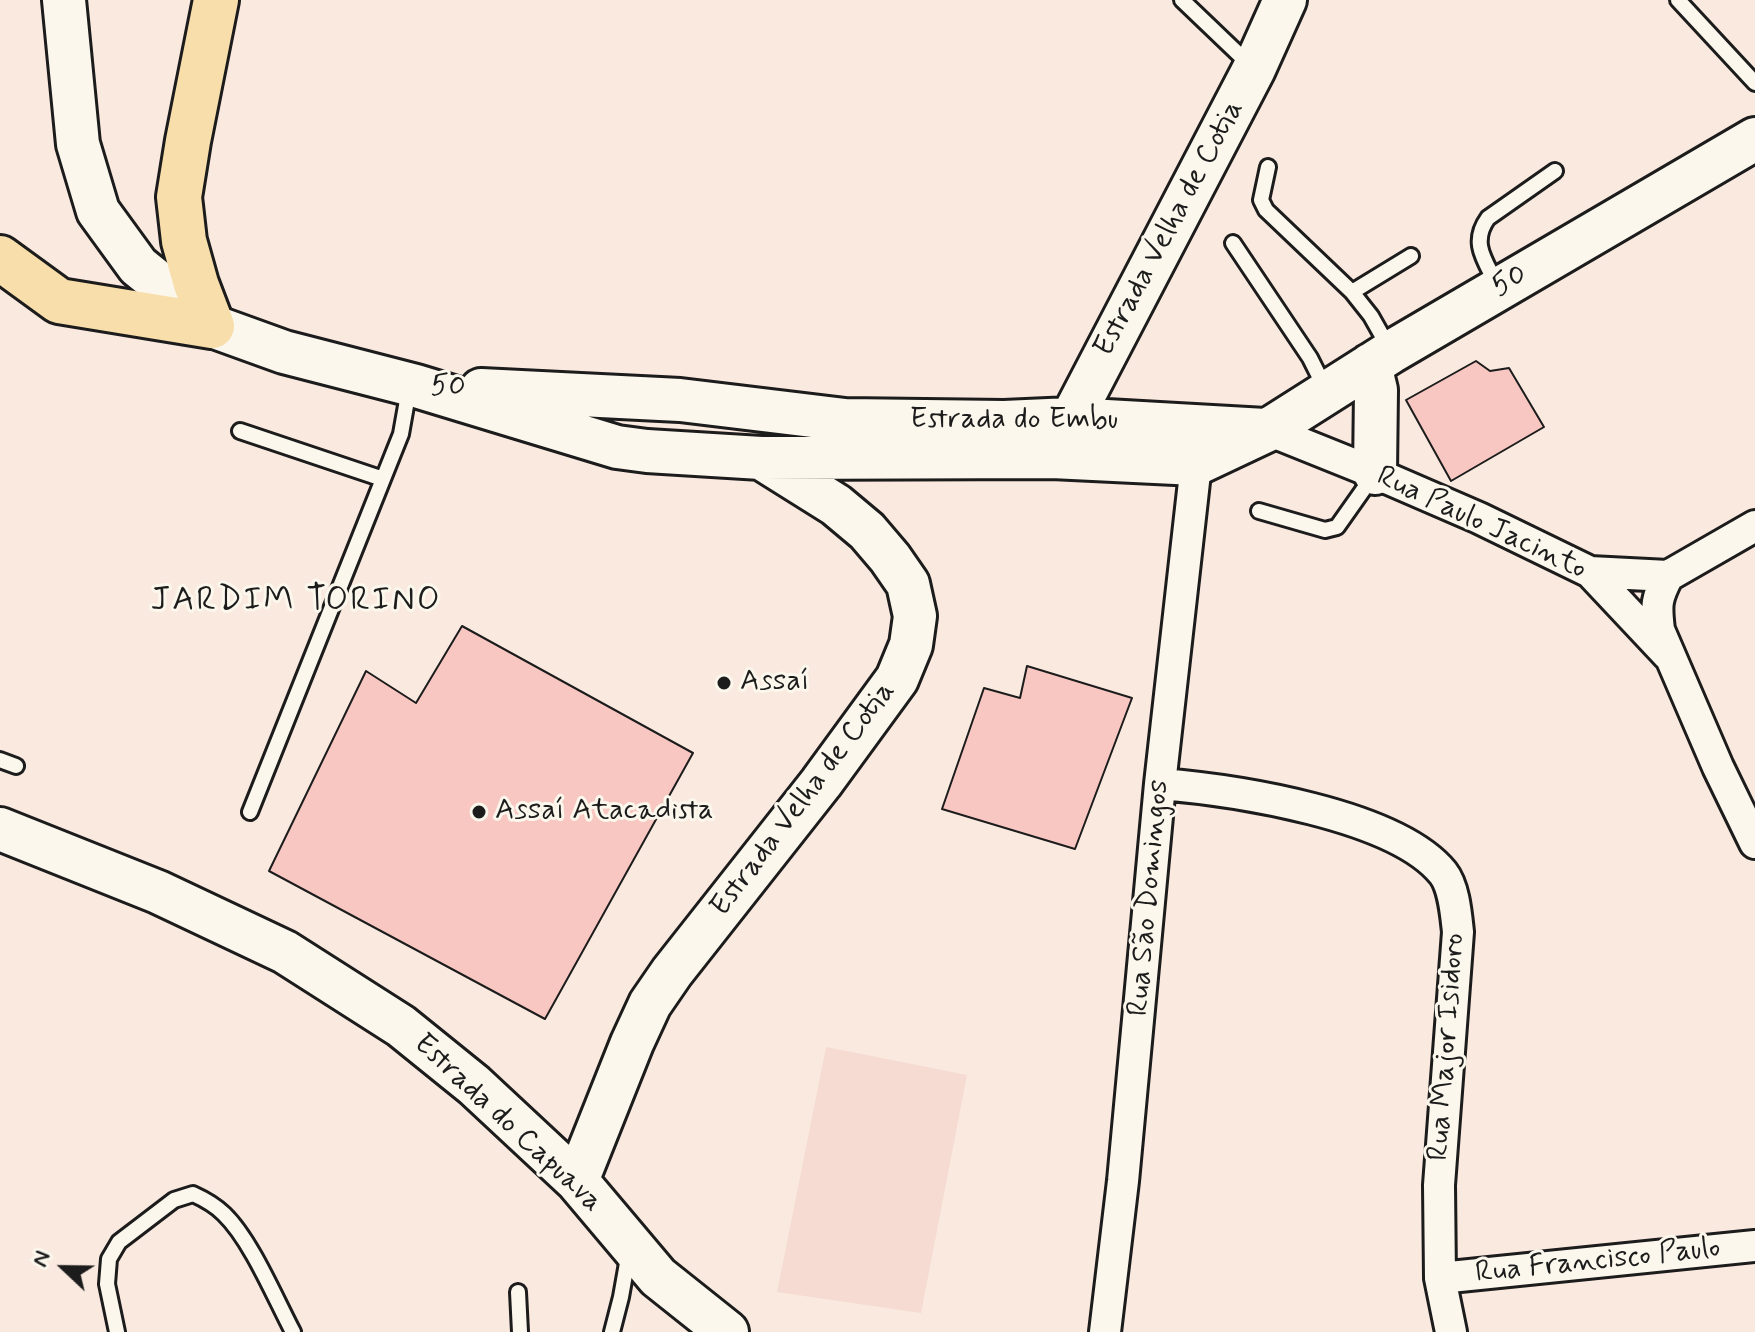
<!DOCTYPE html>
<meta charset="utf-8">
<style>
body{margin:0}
#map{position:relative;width:1755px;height:1332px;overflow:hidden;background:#fae9df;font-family:Mynerve,sans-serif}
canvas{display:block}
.north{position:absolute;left:24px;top:1228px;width:80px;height:80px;-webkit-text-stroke:6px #fbf7ec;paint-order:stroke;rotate:292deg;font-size:22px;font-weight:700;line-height:32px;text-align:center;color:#1c1c1c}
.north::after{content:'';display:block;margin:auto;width:28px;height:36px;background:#1c1c1c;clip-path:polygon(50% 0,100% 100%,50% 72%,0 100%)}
</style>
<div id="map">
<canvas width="1755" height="1332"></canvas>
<div class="north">N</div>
</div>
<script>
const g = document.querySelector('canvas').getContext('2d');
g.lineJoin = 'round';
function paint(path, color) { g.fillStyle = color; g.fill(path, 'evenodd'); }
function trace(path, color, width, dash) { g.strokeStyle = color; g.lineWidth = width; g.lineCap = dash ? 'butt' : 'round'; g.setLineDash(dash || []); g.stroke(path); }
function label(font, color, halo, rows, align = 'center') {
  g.font = font + ' Mynerve,sans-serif'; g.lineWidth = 6; g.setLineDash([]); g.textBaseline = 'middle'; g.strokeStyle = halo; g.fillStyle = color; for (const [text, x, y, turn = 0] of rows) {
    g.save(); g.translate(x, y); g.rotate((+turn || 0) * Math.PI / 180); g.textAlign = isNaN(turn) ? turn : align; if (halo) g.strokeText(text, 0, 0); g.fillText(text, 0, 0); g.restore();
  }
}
paint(new Path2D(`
 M826,1047L967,1075L921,1313L777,1292Z`), '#f5dbd2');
const building = new Path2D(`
 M1476,361L1490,371L1509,368L1544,427L1451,481L1406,400Z
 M462,626L693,753L545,1019L269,871L366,671L416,703Z
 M1027,666L1132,698L1075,849L942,809L984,688L1020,698Z`);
paint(building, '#f8c7c1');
trace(building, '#1c1c1c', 2);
const lane = new Path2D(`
 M1182,0L1251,66
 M1678,0L1755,83
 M1268,167L1261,200L1266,210L1352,292
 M1233,243L1310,358L1325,388
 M1497,285C1485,260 1470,243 1488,218L1555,171
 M1389,348L1371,316L1352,292L1411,256
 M240,431L383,479
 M1259,511L1325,530L1337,527L1373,476
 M0,760L16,766
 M250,812L401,434L409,389
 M518,1292L520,1332
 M117,1332L107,1284L109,1259L119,1242L174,1200L193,1194C204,1199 215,1205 224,1214C251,1240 275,1298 293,1332
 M612,1332L621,1297L629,1252`);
const street = new Path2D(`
 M1268,430L1375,473L1479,518L1590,572L1668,655
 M1590,572L1668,576L1755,526
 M1668,576C1656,599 1656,605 1659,630L1718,767L1755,843
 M1160,784C1234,790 1395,814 1443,873C1454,887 1456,914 1458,932L1439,1185L1440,1278L1451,1332
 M1440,1278L1755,1246
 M1105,1332L1123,1181L1160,784L1196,464`);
const secondary = new Path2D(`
 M64,0L78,144L98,211L138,266L212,326L284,352L416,386L617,447L647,451L761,458L1052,457L1196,464L1268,430L1391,352L1755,139
 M1370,365L1376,390L1375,473
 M481,390L680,400L845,420L1004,422L1071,419L1265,430
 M1060,441L1254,69L1285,0
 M0,829L158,892L285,952L401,1026L474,1085L577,1181L658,1277L727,1332
 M577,1181L632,1043L650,1004L672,972L821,783L897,679L911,645L915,616L908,584L890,558L867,531L836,505L761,458`);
const highway = new Path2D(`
 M0,258L59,301L212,326
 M212,326L196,284L184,241L179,197L188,141L216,0`);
trace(lane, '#1c1c1c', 20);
trace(street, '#1c1c1c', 36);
trace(secondary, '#1c1c1c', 48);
trace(highway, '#1c1c1c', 50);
trace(lane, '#fbf7ec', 14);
trace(street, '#fbf7ec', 30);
trace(secondary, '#fbf7ec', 42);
trace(highway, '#f8deab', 44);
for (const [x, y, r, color] of [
 [724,683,8,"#1c1c1c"],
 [479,812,8,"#1c1c1c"]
]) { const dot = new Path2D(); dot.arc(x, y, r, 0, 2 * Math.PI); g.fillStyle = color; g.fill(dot); trace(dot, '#fbf7ec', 3); }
label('30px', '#1c1c1c', '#fbf7ec', [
 ["Estrada Velha de Cotia",1170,229,-62],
 ["50",1510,282,-30],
 ["50",448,388,2],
 ["Estrada do Embu",1014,421],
 ["Rua Paulo Jacinto",1481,524,25],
 ["Estrada Velha de Cotia",804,800,-53],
 ["Rua São Domingos",1150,898,-85],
 ["Rua Major Isidoro",1448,1047,-86],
 ["Estrada do Capuava",507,1124,43],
 ["Rua Francisco Paulo",1598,1262,-6]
]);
label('30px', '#1c1c1c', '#fbf7ec', [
 ["Assaí",740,683],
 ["Assaí Atacadista",495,812]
], 'left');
g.letterSpacing = '2px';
label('34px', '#1c1c1c', '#fbf7ec', [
 ["JARDIM TORINO",296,602]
]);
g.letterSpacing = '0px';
</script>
